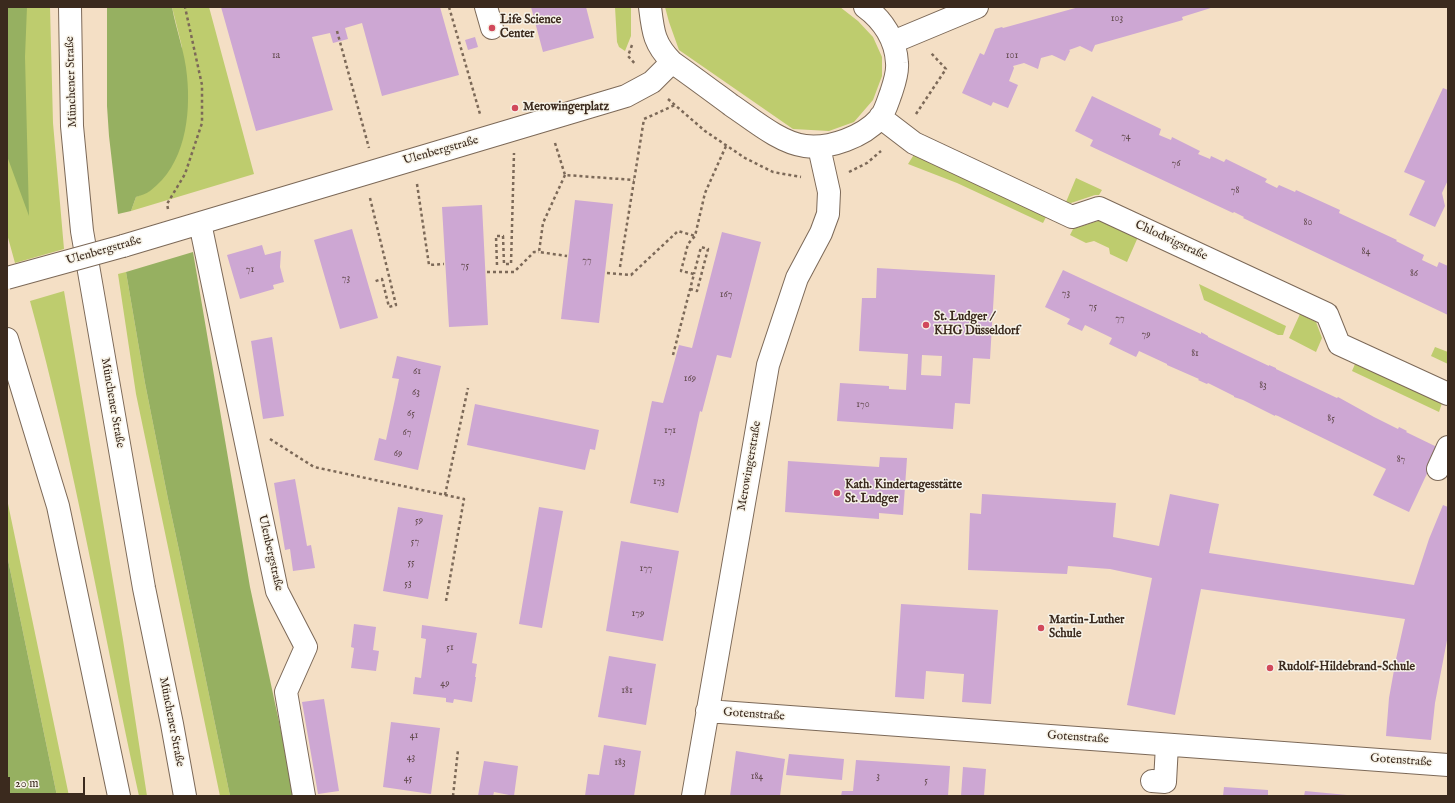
<!DOCTYPE html>
<meta charset="utf-8">
<style>
body{margin:0}
#map{position:relative;width:1455px;height:803px;overflow:hidden;background:#f4dfc5;font-family:"IM FELL English",serif}
canvas{display:block}
.frame{position:absolute;inset:0;border:8px solid #3b2a1e;pointer-events:none}
.scale{position:absolute;left:8px;top:777px;width:77px;height:18px;box-sizing:border-box;border:2px solid #3b2a1e;border-top:0;padding-left:5px;font-size:12px;line-height:14px;white-space:nowrap;color:#3b2a1e;-webkit-text-stroke:3px #f7f3e8;paint-order:stroke}
</style>
<div id="map">
<canvas width="1455" height="803"></canvas>
<div class="frame"></div>
<div class="scale">20 m</div>
</div>
<script>
const g = document.querySelector('canvas').getContext('2d');
g.lineJoin = 'round';
function paint(path, color) { g.fillStyle = color; g.fill(path, 'evenodd'); }
function trace(path, color, width, dash) { g.strokeStyle = color; g.lineWidth = width; g.lineCap = dash ? 'butt' : 'round'; g.setLineDash(dash || []); g.stroke(path); }
function label(font, color, halo, rows, align = 'center') {
  g.font = font + ' "IM FELL English",serif'; g.lineWidth = 3; g.setLineDash([]); g.textBaseline = 'middle'; g.strokeStyle = halo; g.fillStyle = color; for (const [text, x, y, turn = 0] of rows) {
    g.save(); g.translate(x, y); g.rotate((+turn || 0) * Math.PI / 180); g.textAlign = isNaN(turn) ? turn : align; if (halo) g.strokeText(text, 0, 0); g.fillText(text, 0, 0); g.restore();
  }
}
paint(new Path2D(`
 M7,7H50L53,123L64,249L15,263L7,234Z
 M172,7H209L254,174L131,211L136,197L149,191L182,47Z
 M615,7H631V36L625,51L619,47L617,42Z
 M665,7H840L858,21L873,37L882,57V76L873,100L854,122L829,131L793,129L679,50L669,22Z
 M915,153L946,170L1046,217L1043,223L957,183L908,164Z
 M1076,178L1102,190L1099,195H1095L1071,203L1066,202Z
 M1101,220L1138,237L1127,262L1110,254L1109,248L1094,241L1086,243L1070,235L1073,229Z
 M126,272L145,383L168,499L179,550L230,796H220L136,394L118,274Z
 M1199,284L1286,326L1283,335H1278L1204,300Z
 M64,291L123,640L147,796H139C103,631 75,463 30,301Z
 M1300,314L1316,322L1322,338L1316,352L1289,338Z
 M1435,347L1448,352V364L1431,356Z
 M1355,364L1442,403L1439,412L1352,371Z
 M7,499L69,796H57L7,555Z`), '#becc6e');
paint(new Path2D(`
 M7,7H27L25,57L29,216L7,156Z
 M107,7H172C176,30 185,52 187,76C191,116 185,165 150,191C146,194 141,195 136,197L131,211L118,214L109,136L107,106Z
 M193,252L250,587L295,796H230L179,550L168,499L145,383L126,272Z
 M7,555L57,796H7Z`), '#96b061');
paint(new Path2D(`
 M221,7H440L459,75L382,96L362,23L345,28L348,39L333,43L330,33L312,37L333,110L256,131Z
 M531,7H586L594,38L543,52Z
 M1079,7H1214L1182,17L1183,20L1095,45L1092,52L1080,46L1069,50L1070,51L1065,61L1052,55L1041,58L1038,69L1024,63L1013,66L1014,68L1009,81L1018,85L1008,108L993,102L991,106L962,93L980,53L984,55L995,29L1002,27L1003,28Z
 M475,37L478,47L468,50L465,40Z
 M1443,88L1448,90V180L1442,193L1445,206L1435,227L1409,215L1425,181L1404,172Z
 M1092,96L1161,129L1159,135L1171,140L1172,137L1200,151L1198,154L1210,159L1211,156L1224,162L1226,159L1267,179L1265,182L1277,188L1279,185L1295,192L1296,190L1340,210L1339,213L1397,240L1396,241L1424,255L1422,260L1437,267L1439,262L1448,266V315L1243,218L1244,217L1234,212L1233,213L1090,146L1093,140L1075,131Z
 M575,200L613,204L599,323L561,319Z
 M482,205L488,325L449,327L442,207Z
 M352,229L378,318L340,329L314,240Z
 M722,232L761,242L731,358L717,355L702,412L700,411L678,513L630,503L652,401L663,403L679,345L692,348Z
 M262,245L265,255L281,251L280,267L284,282L273,285L274,289L240,299L227,255Z
 M877,268L995,275L990,359L973,358L970,404L955,403L953,429L837,421L840,383L889,386V389L906,390L908,354L859,351L862,298H876ZM922,355L942,356L941,376L921,375Z
 M1063,270L1201,334V332L1208,336V337L1269,366V365L1276,368V369L1337,398L1338,397L1374,417L1398,429L1399,427L1407,431L1406,432L1439,448L1409,512L1373,495L1386,469L1278,416L1275,415V416L1243,400L1234,397V396L1208,383L1207,384L1198,380L1199,379L1167,365V364L1139,351L1136,357L1109,344L1112,338L1085,325L1082,331L1067,324L1070,319L1045,307Z
 M272,337L284,416L263,419L251,341Z
 M397,356L441,366L418,470L374,460L379,438L386,440L395,399L399,379L392,378Z
 M475,404L599,430L595,450L590,449L585,470L467,445Z
 M880,457L907,458L903,515L879,513V519L785,512L788,461L879,467Z
 M295,479L307,546L311,545L315,568L293,571L290,549L285,550L274,483Z
 M982,494L1116,503L1113,537L1159,546L1170,494L1219,504L1209,553L1414,585L1429,539L1443,505L1448,507V635L1435,703L1431,740L1386,736L1389,698L1396,659L1405,619L1201,589L1175,715L1127,705L1152,578L1110,569L1068,566L1067,574L968,570L970,513L981,514Z
 M398,507L443,515L428,599L383,591Z
 M539,507L563,511L542,628L519,624Z
 M621,541L679,551L663,641L606,631Z
 M901,604L998,610L991,704L962,702L964,674L926,671L924,699L895,697Z
 M354,624L376,627L373,650L379,651L376,671L351,668L354,648L351,647Z
 M422,625L477,633L472,663L477,664L475,677H476L472,702L454,699L453,703L446,702V698L413,694L415,677L421,678L426,639L421,638Z
 M609,656L656,664L646,725L598,717Z
 M324,699L339,791L318,794L302,702Z
 M391,722L440,728L431,794L383,787Z
 M604,745L641,751L634,796H585L588,774L599,775Z
 M736,751L785,759L780,796H730Z
 M789,754L844,759L842,780L786,775Z
 M856,760L950,766L948,796H841L842,791H853Z
 M484,761L518,766L514,796L494,792L493,796H478Z
 M963,767L986,769L984,796H961Z
 M1224,787L1268,790V796H1223Z
 M1305,791L1347,795V796H1304Z`), '#cda7d3');
const minor = new Path2D(`
 M486,7L492,28
 M650,7C653,32 654,44 672,62C692,76 712,91 731,105C752,119 780,143 805,146C830,149 863,137 880,118C885,112 888,101 891,93C894,84 898,73 897,63C896,40 883,20 865,7
 M893,42L977,7
 M880,117L914,143L1072,217L1099,208L1327,314L1339,344L1448,394
 M200,223L277,591L306,647L286,692L304,796
 M123,246L626,96L652,82L672,62
 M1438,469L1448,447
 M707,711L1448,765
 M1152,781L1165,782L1167,745
 M693,796L768,365L797,278L821,233L828,214L829,192L819,147`);
const highway = new Path2D(`
 M70,7L72,126L82,231L144,588L172,724L185,796
 M7,339L58,506L119,796`);
trace(minor, '#7c6958', 24);
trace(highway, '#7c6958', 24);
trace(new Path2D(`
 M449,7L480,114
 M337,31L369,148
 M632,45L628,56L636,65
 M668,99L705,131L745,158L773,172L801,177
 M916,114L946,69L931,53
 M555,143L565,175L634,180
 M849,172L867,163L881,151
 M565,175L543,223L539,252L567,256
 M417,184L429,265L444,264
 M370,198L396,305L389,307L382,279L373,282
 M168,209L167,204L185,174L202,123V85L185,7
 M497,265L496,236H503L504,264H511L514,153
 M620,267L644,119L675,105
 M487,272H514L534,252H539
 M607,273L631,275L678,231L695,236
 M690,289L697,291L708,249L701,247L694,274
 M673,355L694,274L681,271L688,244L695,236L705,193L726,146
 M270,439L314,467L464,499L446,601
 M445,495L468,388
 M453,796L458,750`), '#7c6958', 2.5, [3, 3]);
trace(minor, '#fff', 22);
trace(highway, '#fff', 22);
const minorBridge = new Path2D(`
 M7,278L123,246`);
trace(minorBridge, '#7c6958', 24, []);
trace(minorBridge, '#fff', 22);
for (const [x, y, r, color] of [
 [492,28,4,"#d1495b"],
 [515,108,4,"#d1495b"],
 [926,325,4,"#d1495b"],
 [837,493,4,"#d1495b"],
 [1041,628,4,"#d1495b"],
 [1270,668,4,"#d1495b"]
]) { const dot = new Path2D(); dot.arc(x, y, r, 0, 2 * Math.PI); g.fillStyle = color; g.fill(dot); trace(dot, '#f7f3e8', 1.5); }
label('10px', '#60494b', null, [
 ["103",1117,19],
 ["1a",276,56],
 ["101",1012,56],
 ["74",1126,137],
 ["76",1176,164],
 ["78",1235,191],
 ["80",1308,223],
 ["84",1366,252],
 ["77",587,261],
 ["75",465,266],
 ["71",250,270],
 ["86",1414,274],
 ["73",346,279],
 ["73",1066,294],
 ["167",726,295],
 ["75",1093,307],
 ["77",1120,319],
 ["79",1146,335],
 ["81",1195,354],
 ["61",417,372],
 ["169",690,379],
 ["83",1263,386],
 ["63",416,393],
 ["170",863,405],
 ["65",411,414],
 ["85",1331,419],
 ["171",670,431],
 ["67",407,433],
 ["69",398,454],
 ["87",1401,460],
 ["173",659,482],
 ["59",419,521],
 ["57",415,542],
 ["55",411,563],
 ["177",646,569],
 ["53",408,584],
 ["179",638,614],
 ["51",450,648],
 ["49",445,684],
 ["181",627,691],
 ["41",414,736],
 ["43",411,758],
 ["183",620,763],
 ["184",757,777],
 ["3",878,777],
 ["45",408,779],
 ["5",926,781]
]);
label('bold 12px', '#3b2a1e', '#f7f3e8', [
 ["Life Science",500,21],
 ["Center",500,35],
 ["Merowingerplatz",523,108],
 ["St. Ludger /",934,318],
 ["KHG Düsseldorf",934,332],
 ["Kath. Kindertagesstätte",845,486],
 ["St. Ludger",845,500],
 ["Martin-Luther",1049,621],
 ["Schule",1049,635],
 ["Rudolf-Hildebrand-Schule",1278,668]
], 'left');
label('12px', '#3b2a1e', '#f7f3e8', [
 ["Münchener Straße",72,82,-92],
 ["Ulenbergstraße",441,151,-16],
 ["Chlodwigstraße",1171,241,25],
 ["Ulenbergstraße",104,251,-16],
 ["Münchener Straße",112,403,80],
 ["Merowingerstraße",750,466,-80],
 ["Ulenbergstraße",270,553,77],
 ["Gotenstraße",754,715,4],
 ["Münchener Straße",171,722,79],
 ["Gotenstraße",1078,738,4],
 ["Gotenstraße",1401,761,4]
]);
</script>
